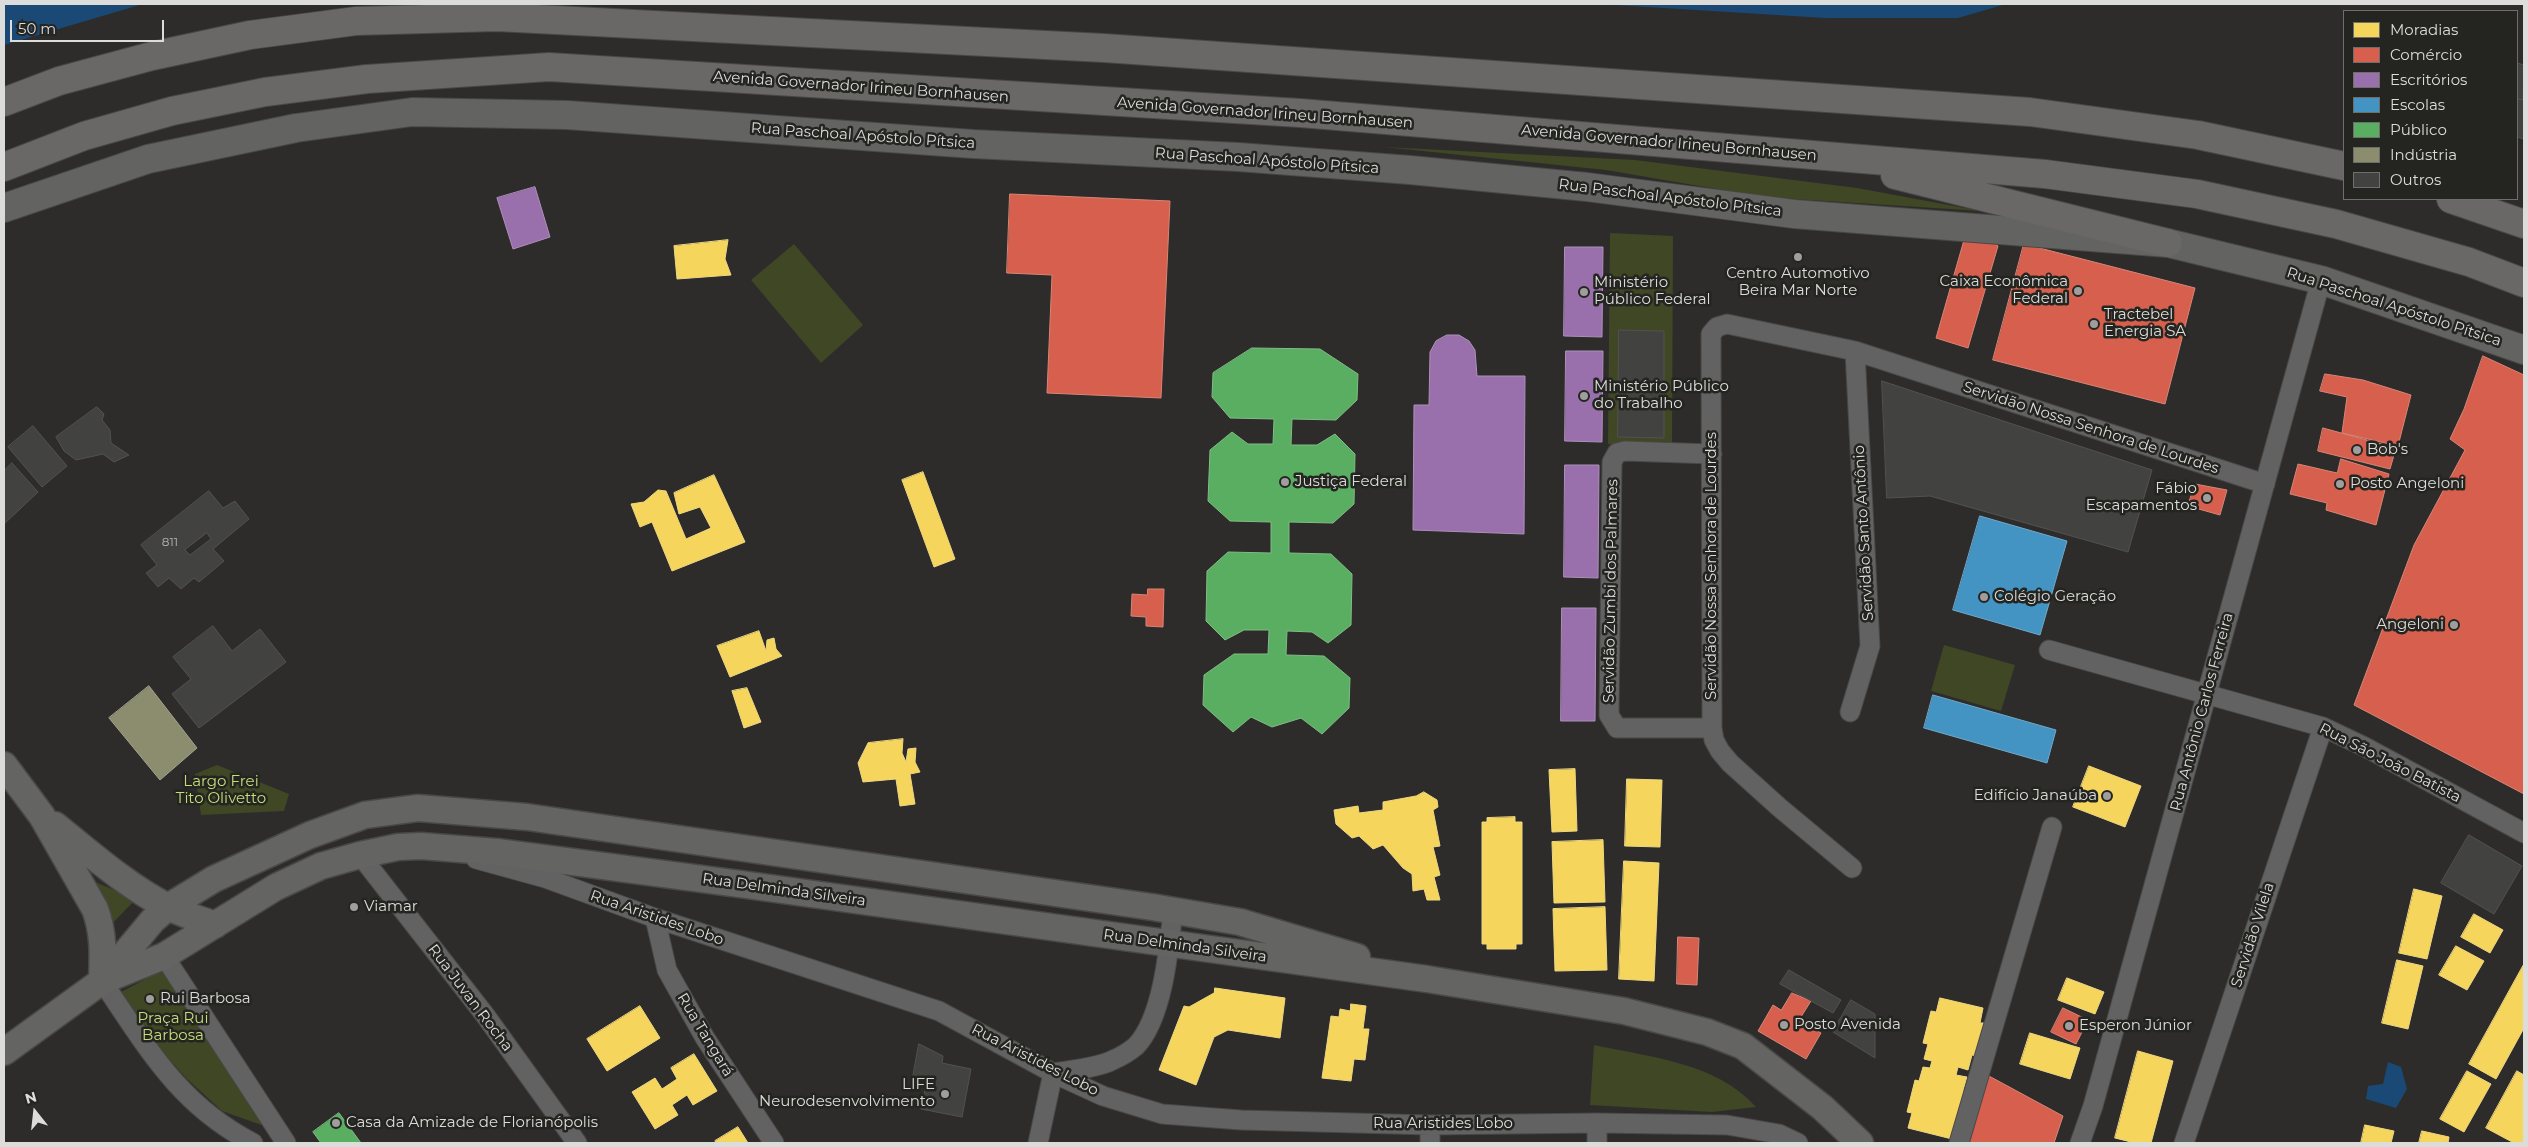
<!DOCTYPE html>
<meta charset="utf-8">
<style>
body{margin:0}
#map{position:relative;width:2528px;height:1147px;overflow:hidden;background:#2d2c2b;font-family:Montserrat,sans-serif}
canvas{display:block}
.frame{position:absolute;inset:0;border:5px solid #dcdcda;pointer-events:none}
.legend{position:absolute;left:2343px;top:10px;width:175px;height:190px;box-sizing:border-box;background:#242421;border:1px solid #6e6e6b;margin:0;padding:6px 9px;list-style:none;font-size:15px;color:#dcdcda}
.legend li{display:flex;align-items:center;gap:10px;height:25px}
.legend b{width:25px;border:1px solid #6e6e6b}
.north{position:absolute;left:10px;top:1087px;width:50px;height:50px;-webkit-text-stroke:4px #242421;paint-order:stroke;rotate:344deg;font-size:14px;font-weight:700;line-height:20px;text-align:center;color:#dcdcda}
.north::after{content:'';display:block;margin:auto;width:18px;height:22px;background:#dcdcda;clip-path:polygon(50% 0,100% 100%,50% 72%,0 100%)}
.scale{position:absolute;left:10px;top:20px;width:154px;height:22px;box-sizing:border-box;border:2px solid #dcdcda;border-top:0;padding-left:6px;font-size:15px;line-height:18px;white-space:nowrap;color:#dcdcda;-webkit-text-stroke:4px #242421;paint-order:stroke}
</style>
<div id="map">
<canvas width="2528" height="1147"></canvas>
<div class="frame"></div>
<ul class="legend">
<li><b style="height:14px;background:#f6d55c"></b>Moradias</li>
<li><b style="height:14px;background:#d6604d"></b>Comércio</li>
<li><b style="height:14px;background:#9970ab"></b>Escritórios</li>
<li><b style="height:14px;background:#4393c3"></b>Escolas</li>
<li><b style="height:14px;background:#5aae61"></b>Público</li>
<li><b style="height:14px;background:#8c8c6e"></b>Indústria</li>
<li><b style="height:14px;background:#424241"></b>Outros</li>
</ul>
<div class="north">N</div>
<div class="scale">50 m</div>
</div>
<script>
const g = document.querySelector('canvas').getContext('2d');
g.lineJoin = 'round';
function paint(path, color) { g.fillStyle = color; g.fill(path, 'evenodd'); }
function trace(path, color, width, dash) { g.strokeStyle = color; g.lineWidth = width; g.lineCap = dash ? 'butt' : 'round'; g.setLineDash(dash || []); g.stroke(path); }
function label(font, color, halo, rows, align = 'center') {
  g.font = font + ' Montserrat,sans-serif'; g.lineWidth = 5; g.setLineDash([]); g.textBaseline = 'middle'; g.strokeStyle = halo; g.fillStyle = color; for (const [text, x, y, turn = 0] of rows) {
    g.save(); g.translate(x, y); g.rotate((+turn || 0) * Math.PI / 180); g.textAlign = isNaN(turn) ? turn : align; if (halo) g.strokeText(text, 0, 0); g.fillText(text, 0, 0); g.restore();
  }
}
paint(new Path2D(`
 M1384,147L1635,160L1857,188L1981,211L1763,197L1606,170Z
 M1610,233L1673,236L1672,446L1608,444Z
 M794,244L863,325L821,363L751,280Z
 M1944,645L2015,665L2001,711L1931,691Z
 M217,765L289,794L284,811L201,815L195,774Z
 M95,882L136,899L107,929L104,904Z
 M161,971L182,999L267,1127L222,1111L187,1079L154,1043L121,992Z
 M1594,1045C1649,1057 1716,1062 1756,1107L1712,1112L1590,1105Z`), '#3f4725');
paint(new Path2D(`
 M4,4H143L4,45Z
 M1599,4H2006L1958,18H1825Z
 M2388,1062L2401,1067L2407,1089L2396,1108L2366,1099L2368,1086L2383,1084Z`), '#1a4975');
const homes = new Path2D(`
 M728,240L725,259L731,275L677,279L674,246Z
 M923,472L955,559L934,567L902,480Z
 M714,475L745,542L672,571L652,522L640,527L631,504L644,502L658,490L666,491L686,539L711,528L700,507L679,514L674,493Z
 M759,631L766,651L767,640L774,638L776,649L782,656L730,677L717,646Z
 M747,688L761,722L744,728L732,691Z
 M903,739L902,753L906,762L908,749L916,748L915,762L920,772L910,774L915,804L900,806L896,779L863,782L858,763L868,743Z
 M2089,766L2141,786L2125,827L2073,807Z
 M1575,769L1577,831L1552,832L1549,770Z
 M1627,779L1662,780L1660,847L1625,846Z
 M1424,792L1437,800L1438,807L1433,810L1440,846L1433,847L1440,875L1434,877L1440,900H1427L1424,889L1413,891L1412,874L1403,868L1383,845L1373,849L1359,836L1352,838L1336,824L1334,810L1358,806L1359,813L1383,810V802L1416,796Z
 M1515,817V822H1522V944H1516V949H1487V944H1482V822H1487V818Z
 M1603,840L1605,902L1554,903L1552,842Z
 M1624,861L1659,863L1654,981L1619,979Z
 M2414,889L2442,896L2427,959L2399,953Z
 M1605,907L1607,970L1555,971L1553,909Z
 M2474,914L2503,930L2490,953L2461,937Z
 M2456,946L2484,961L2467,990L2439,975Z
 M2397,960L2423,966L2408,1029L2382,1023Z
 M2524,964V1028L2496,1079L2469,1064Z
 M2067,978L2104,992L2095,1014L2058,1000Z
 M1215,988L1285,998L1280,1038L1228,1030L1214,1037L1196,1085L1159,1070L1184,1006L1189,1007L1214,993Z
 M1940,998L1983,1008L1980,1023H1984L1976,1056L1972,1055L1968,1070L1958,1067L1956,1075L1967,1077L1963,1091L1968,1093L1952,1139L1908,1128L1912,1113L1907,1112L1915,1080L1919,1081L1923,1067L1930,1068L1932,1061L1924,1059L1928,1044L1923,1043L1931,1011L1936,1012Z
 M1351,1004L1366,1006L1363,1029H1369L1365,1060L1354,1059L1351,1081L1322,1078L1331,1016L1339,1017L1340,1009L1350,1011Z
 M640,1006L660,1038L607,1071L587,1039Z
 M2030,1033L2080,1048L2070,1079L2020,1064Z
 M2138,1051L2173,1061L2151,1143H2135L2115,1138Z
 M694,1054L717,1091L693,1105L687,1095L672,1105L678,1115L655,1129L632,1092L655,1078L662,1089L677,1079L671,1068Z
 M2467,1071L2491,1084L2464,1132L2440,1119Z
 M2517,1071L2524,1075V1143H2514L2486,1128Z
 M2365,1125L2394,1131L2391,1143H2361Z
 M738,1127L748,1143H716L715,1141Z
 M2422,1131L2449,1137L2448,1143H2419Z`);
paint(homes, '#f6d55c');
trace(homes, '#eed782', 1);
const shops = new Path2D(`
 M1010,194L1170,201L1161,398L1047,393L1052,275L1007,273Z
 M1983,234L1998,246L1968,348L1936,338L1964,240Z
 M2024,244L2195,288L2165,404L1993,360Z
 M2483,356L2524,375V794L2354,705L2414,545L2465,450L2450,439L2464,409Z
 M2325,374L2363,380L2411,395L2398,446L2342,433L2347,397L2320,391Z
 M2323,428L2396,448L2390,469L2318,451Z
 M2341,459L2389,474L2376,525L2326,510L2327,503L2290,494L2298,464L2337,473Z
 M2195,484L2227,490L2220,515L2188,506Z
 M1148,589H1164L1163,627L1146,626V617L1131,616L1132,594L1147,595Z
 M1678,937L1699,938L1697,985L1677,984Z
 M1792,993L1811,1001L1799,1020L1821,1033L1806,1059L1758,1031L1773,1005L1781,1010Z
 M2063,1008L2088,1020L2076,1044L2051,1032Z
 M1989,1076L2063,1116L2054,1143H1969Z`);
paint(shops, '#d6604d');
trace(shops, '#d88577', 1);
const offices = new Path2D(`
 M535,187L550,237L513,249L497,198Z
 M1565,247H1603L1602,337L1564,336Z
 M1447,335H1459L1469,341L1475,350L1477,376H1525L1524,534L1413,530L1414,405H1429L1430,352L1436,341Z
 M1566,351H1603L1602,442L1565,441Z
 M1565,465H1599L1598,578L1564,577Z
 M1562,608H1596L1595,721H1561Z`);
paint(offices, '#9970ab');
trace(offices, '#ad90b9', 1);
const schools = new Path2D(`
 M1980,516L2067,541L2040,635L1953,610Z
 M1933,695L2056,730L2047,763L1924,728Z`);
paint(schools, '#4393c3');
trace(schools, '#71a9ca', 1);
const public = new Path2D(`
 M1252,348L1320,349L1358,374L1357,400L1336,420L1292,419L1291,445H1317L1335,434L1355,454L1354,504L1333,523L1289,522V553L1331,554L1352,574L1351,625L1328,643L1312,632L1287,631L1286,655L1324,656L1350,678L1349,708L1322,734L1301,718L1272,727L1251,717L1233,732L1203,705L1204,675L1234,654H1268L1269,630H1244L1225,640L1206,621L1207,571L1228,552L1271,553V522L1230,521L1208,501L1210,450L1232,432L1248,444H1273L1274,419L1230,418L1212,397L1213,373Z
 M339,1113L361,1143H321L313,1132Z`);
paint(public, '#5aae61');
trace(public, '#81bc85', 1);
const industry = new Path2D(`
 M149,686L197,748L160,780L109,718Z`);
paint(industry, '#8c8c6e');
trace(industry, '#a4a48e', 1);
const building = new Path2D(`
 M2517,63L2524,65L2523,100L2517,99Z
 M2517,99L2524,100V139L2517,137Z
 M1619,330L1664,331V438L1618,437Z
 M1882,381L2152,470L2128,552L1930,496L1887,498Z
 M97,407L104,414L102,420L110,430L111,443L129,455L114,462L103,454L76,460L64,451L56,437Z
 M33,426L67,466L42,487L8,447Z
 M12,463L38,492L4,524V471Z
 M209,491L223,508L235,501L249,519L213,549L224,561L199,582L194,578L181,589L169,578L158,587L146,573L157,565L141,545ZM207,533L211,539L190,555L185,550Z
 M213,626L232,651L260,629L286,662L199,728L172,694L191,679L173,657Z
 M2469,835L2522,866L2494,914L2441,883Z
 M1789,970L1841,1000L1833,1013L1780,984Z
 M1851,1000L1875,1014V1058L1833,1032Z
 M919,1044L943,1056L942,1063L971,1069L962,1117L921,1109L927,1080L913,1077Z`);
paint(building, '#424241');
trace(building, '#535251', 1);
const street = new Path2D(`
 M1712,454L1625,451L1617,453L1612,462L1609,715L1617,728H1712
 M2049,650L2323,727L2365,747L2524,833
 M1850,712L1870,646L1855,351
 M360,855L485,1015L577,1143
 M476,859L545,878L655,918L939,1011L1053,1073L1103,1096L1162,1114L1241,1120L1430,1125L1597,1123L1727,1125L1779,1134L1798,1143
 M1852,868L1780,808L1730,763L1720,751L1714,740L1712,728L1711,334L1717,327L1727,324L1855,351L2265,484
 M655,918L667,970L705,1038L774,1143
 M164,956L286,1143
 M102,981C147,1047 179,1105 253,1143
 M1430,1125V1143
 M1038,1143L1053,1073C1070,1070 1098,1068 1113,1060C1120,1057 1130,1051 1136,1046C1163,1018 1169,948 1173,910
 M1597,1143V1123
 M1959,1143L2052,827
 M2080,1143L2093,1106L2321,280
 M2184,1143L2323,727`);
const secondary = new Path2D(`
 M4,765L42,816L95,909C104,933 103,956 102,981
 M55,825C91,854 127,886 168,907C183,914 199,919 215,925
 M102,981L153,920L168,907L214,879L310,835L365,815L418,808L527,817L1152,907L1240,922L1357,957
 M4,1052L102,981L164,956L276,887L321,866L360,855L398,847L421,846L497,852L740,884L1427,979L1624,1011L1707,1032L1743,1046L1823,1108L1860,1143`);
const primary = new Path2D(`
 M4,208L148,159L296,128L412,112L567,115L973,144L1238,157L1410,170L1587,187L1794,214L2168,243L2321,280L2524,350`);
const highway = new Path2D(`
 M4,102L59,81L152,56L250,35L356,21L497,17L1104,48L2030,112L2198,135L2344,166
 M4,167L84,136L172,111L265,92L367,79L549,67L1300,113L2045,174L2197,194L2336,224L2469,262L2524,283
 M1895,175L2168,243
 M2451,199L2524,224`);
trace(street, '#494847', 21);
trace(secondary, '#494847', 29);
trace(primary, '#494847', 30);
trace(highway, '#494847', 30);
trace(street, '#636262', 19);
trace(secondary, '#646463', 26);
trace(primary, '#636362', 28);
trace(highway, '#696867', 28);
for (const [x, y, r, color] of [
 [1798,257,5,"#9f9e9d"],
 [2078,291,5,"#9f9e9d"],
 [1584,292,5,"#9f9e9d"],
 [2094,324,5,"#9f9e9d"],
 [1584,396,5,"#9f9e9d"],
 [2357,450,5,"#9f9e9d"],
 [1285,482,5,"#9f9e9d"],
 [2340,484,5,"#9f9e9d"],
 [2207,498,5,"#9f9e9d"],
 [1984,597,5,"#9f9e9d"],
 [2454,625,5,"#9f9e9d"],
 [2107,796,5,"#9f9e9d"],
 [354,907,5,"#9f9e9d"],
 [150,999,5,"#9f9e9d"],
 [1784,1025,5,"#9f9e9d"],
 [2069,1026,5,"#9f9e9d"],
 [945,1094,5,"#9f9e9d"],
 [336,1123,5,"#9f9e9d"]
]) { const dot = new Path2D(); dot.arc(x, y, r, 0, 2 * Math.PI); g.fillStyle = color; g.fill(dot); trace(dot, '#242421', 2); }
label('12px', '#b6b6b4', null, [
 ["811",170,542]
]);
label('15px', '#dcdcda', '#242421', [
 ["Avenida Governador Irineu Bornhausen",861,87,4],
 ["Avenida Governador Irineu Bornhausen",1265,113,4],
 ["Rua Paschoal Apóstolo Pítsica",863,136,4],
 ["Avenida Governador Irineu Bornhausen",1669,143,5],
 ["Rua Paschoal Apóstolo Pítsica",1267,161,4],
 ["Rua Paschoal Apóstolo Pítsica",1670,198,7],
 ["Rua Paschoal Apóstolo Pítsica",2394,307,18],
 ["Servidão Nossa Senhora de Lourdes",2091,428,18],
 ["Servidão Santo Antônio",1864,533,-93],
 ["Servidão Nossa Senhora de Lourdes",1712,566,-90],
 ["Servidão Zumbi dos Palmares",1611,591,-89],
 ["Rua Antônio Carlos Ferreira",2202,712,-75],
 ["Rua São João Batista",2390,763,27],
 ["Rua Delminda Silveira",784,890,8],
 ["Rua Aristides Lobo",657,918,19],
 ["Servidão Vilela",2253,935,-72],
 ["Rua Delminda Silveira",1185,946,8],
 ["Rua Juvan Rocha",470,998,53],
 ["Rua Tangará",705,1035,59],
 ["Rua Aristides Lobo",1035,1060,27],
 ["Rua Aristides Lobo",1443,1124]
]);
label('15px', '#dcdcda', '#242421', [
 ["Centro Automotivo",1798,274,"center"],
 ["Beira Mar Norte",1798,291,"center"],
 ["Caixa Econômica",2068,282,"right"],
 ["Federal",2068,299,"right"],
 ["Ministério",1594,283],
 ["Público Federal",1594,300],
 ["Tractebel",2104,315],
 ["Energia SA",2104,332],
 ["Ministério Público",1594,387],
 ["do Trabalho",1594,404],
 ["Bob's",2367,450],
 ["Justiça Federal",1295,482],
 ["Posto Angeloni",2350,484],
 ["Fábio",2197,489,"right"],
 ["Escapamentos",2197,506,"right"],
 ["Colégio Geração",1994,597],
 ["Angeloni",2444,625,"right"],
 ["Edifício Janaúba",2097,796,"right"],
 ["Viamar",364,907],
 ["Rui Barbosa",160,999],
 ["Posto Avenida",1794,1025],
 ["Esperon Júnior",2079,1026],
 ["LIFE",935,1085,"right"],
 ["Neurodesenvolvimento",935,1102,"right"],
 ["Casa da Amizade de Florianópolis",346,1123]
], 'left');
label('15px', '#c6dd7b', '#242421', [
 ["Largo Frei",221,782],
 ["Tito Olivetto",221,799],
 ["Praça Rui",173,1019],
 ["Barbosa",173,1036]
]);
</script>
